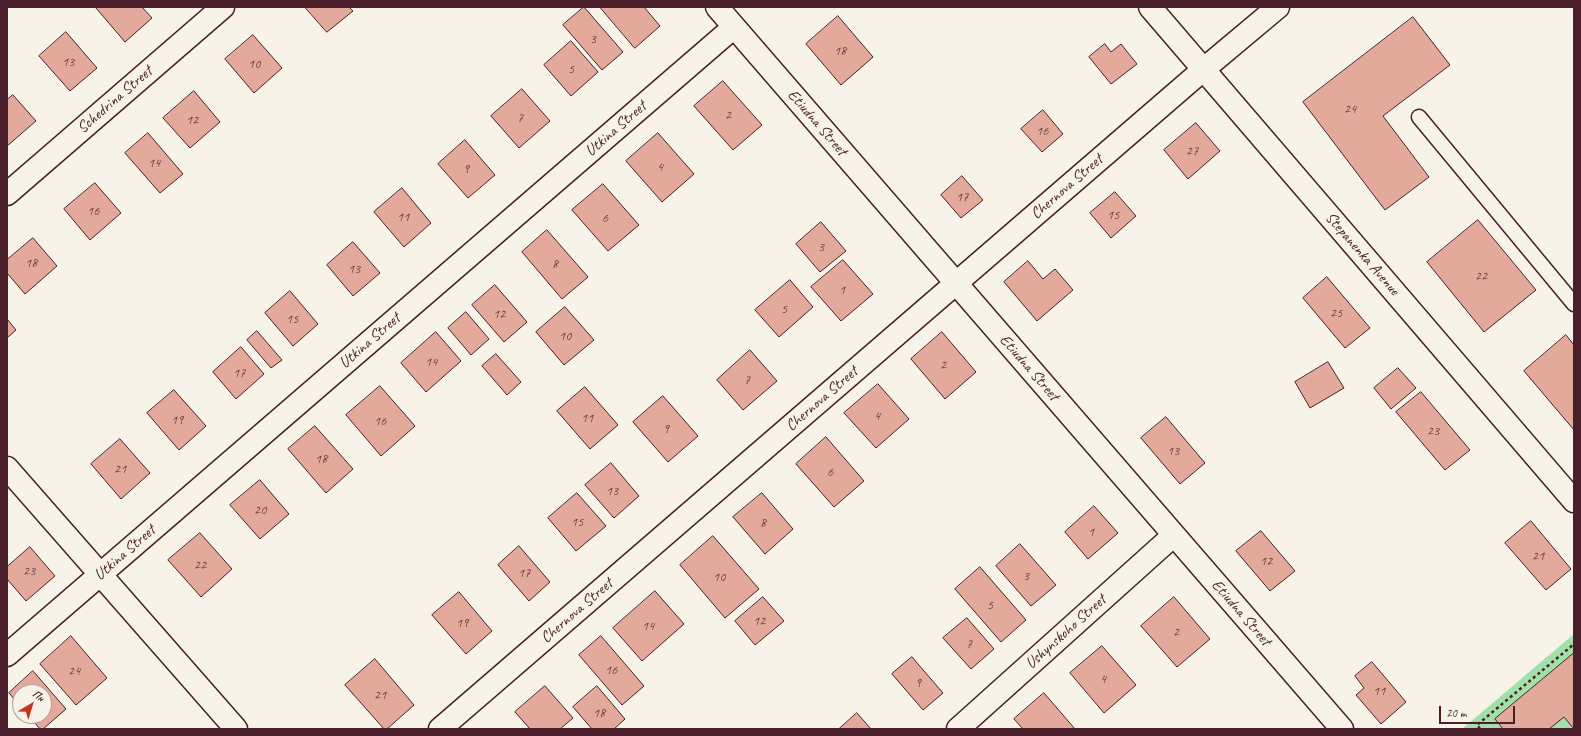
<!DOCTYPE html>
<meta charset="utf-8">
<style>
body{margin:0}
#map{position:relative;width:1581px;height:736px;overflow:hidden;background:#f7f3e8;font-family:Caveat,sans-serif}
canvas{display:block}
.frame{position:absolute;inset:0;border:8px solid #4a1f2b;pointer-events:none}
.north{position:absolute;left:12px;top:684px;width:40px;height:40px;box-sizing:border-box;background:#f7f3e8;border:1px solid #b29e9c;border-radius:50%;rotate:38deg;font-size:11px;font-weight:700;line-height:16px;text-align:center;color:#4a1f2b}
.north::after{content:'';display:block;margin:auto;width:14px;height:18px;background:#c8321e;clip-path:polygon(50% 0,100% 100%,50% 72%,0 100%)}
.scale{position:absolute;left:1439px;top:706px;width:76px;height:18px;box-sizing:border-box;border:2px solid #4a1f2b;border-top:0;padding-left:5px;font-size:12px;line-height:14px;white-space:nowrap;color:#4a1f2b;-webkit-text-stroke:3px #f7f3e8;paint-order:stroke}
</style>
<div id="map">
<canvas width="1581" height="736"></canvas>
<div class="frame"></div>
<div class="north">Пн</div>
<div class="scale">20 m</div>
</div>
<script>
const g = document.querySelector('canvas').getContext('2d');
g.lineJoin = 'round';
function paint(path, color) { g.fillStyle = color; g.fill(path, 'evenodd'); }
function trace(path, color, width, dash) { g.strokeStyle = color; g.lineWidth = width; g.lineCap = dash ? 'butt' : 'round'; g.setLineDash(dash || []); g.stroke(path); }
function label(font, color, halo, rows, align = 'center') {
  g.font = font + ' Caveat,sans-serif'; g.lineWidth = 4; g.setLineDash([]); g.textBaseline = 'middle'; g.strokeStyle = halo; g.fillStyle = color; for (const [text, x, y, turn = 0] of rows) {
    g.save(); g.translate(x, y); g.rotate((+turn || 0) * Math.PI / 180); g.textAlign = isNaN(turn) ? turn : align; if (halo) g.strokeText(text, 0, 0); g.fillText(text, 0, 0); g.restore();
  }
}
paint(new Path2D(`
 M1574,634V729H1462Z`), '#a1e0a9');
const building = new Path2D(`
 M97,7H142L152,18L125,42L96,8Z
 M305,7H349L353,11L327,32Z
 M584,7L623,52L602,70L563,25Z
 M600,7H644L660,26L635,48Z
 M838,16L873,57L841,85L806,44Z
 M1413,17L1450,65L1383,116L1429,177L1385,210L1303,102Z
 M66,32L97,68L70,91L39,56Z
 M253,35L282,68L254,93L225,59Z
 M571,41L598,72L571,96L544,65Z
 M1105,44L1111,52L1121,44L1137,64L1111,84L1089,57Z
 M723,81L762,125L733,150L694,106Z
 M522,89L550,121L519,148L491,116Z
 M194,91L220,122L190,148L163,118Z
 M13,95L36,121L7,146V100Z
 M1043,110L1063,134L1042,152L1021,129Z
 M1196,123L1220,151L1188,179L1164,150Z
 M148,133L183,174L160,193L125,153Z
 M658,133L694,174L662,202L626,161Z
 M465,140L495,175L468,198L438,164Z
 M962,176L983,200L961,218L941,195Z
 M95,183L121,213L90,240L64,209Z
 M603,184L639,225L608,251L572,210Z
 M402,188L431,223L404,247L374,212Z
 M1115,192L1136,216L1111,238L1090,213Z
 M1478,220L1536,290L1484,332L1427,262Z
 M821,222L846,251L820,272L796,244Z
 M547,230L588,277L562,299L522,252Z
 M33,238L57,266L25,294L7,273V260Z
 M353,242L380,273L353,296L327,265Z
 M843,260L873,294L841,321L811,287Z
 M1028,261L1043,279L1055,269L1073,290L1037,321L1004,282Z
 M1327,277L1370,328L1345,348L1303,298Z
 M790,280L813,307L779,337L755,310Z
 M495,285L527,322L504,342L472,305Z
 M290,291L318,324L293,346L265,313Z
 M565,307L594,340L564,365L536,332Z
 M466,312L489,339L471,355L448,328Z
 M7,319L16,330L7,338Z
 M257,331L282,360L271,368L247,340Z
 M436,332L461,361L426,392L401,363Z
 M942,332L976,372L945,399L911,359Z
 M1566,335L1574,345V430L1524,371Z
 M241,347L264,374L236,399L213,372Z
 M750,350L777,381L743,410L717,380Z
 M496,354L521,382L507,395L482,366Z
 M1328,362L1344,388L1310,408L1295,382Z
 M1398,368L1416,388L1391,409L1374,388Z
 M878,384L909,419L876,448L844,413Z
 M380,386L415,426L381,456L346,415Z
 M585,387L618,425L590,449L557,411Z
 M174,390L206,426L179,450L147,413Z
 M1421,392L1470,450L1445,470L1396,412Z
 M663,396L698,436L668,462L633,422Z
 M1166,417L1205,463L1180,484L1141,438Z
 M315,426L353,469L326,493L288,449Z
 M826,437L864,481L834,507L796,464Z
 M120,439L150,473L121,499L91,464Z
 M611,463L639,496L614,518L585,485Z
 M260,480L289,514L260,539L230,505Z
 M577,493L606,526L576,551L548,518Z
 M762,493L793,529L765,554L733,517Z
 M1094,506L1118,533L1088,559L1065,532Z
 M1531,521L1571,569L1546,590L1505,543Z
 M1261,531L1295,571L1270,591L1236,551Z
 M200,533L232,569L201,597L168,560Z
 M713,536L759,589L725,618L680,565Z
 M1020,544L1056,585L1031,606L996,566Z
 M519,546L550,582L529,601L498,565Z
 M30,547L55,576L26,601L7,579V567Z
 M980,567L1026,620L1001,642L955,589Z
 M655,591L684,624L642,661L613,628Z
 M459,592L492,631L466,654L432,615Z
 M763,597L784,621L755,645L735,621Z
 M1174,597L1210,639L1177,667L1141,626Z
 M967,618L994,649L971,669L943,638Z
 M71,636L107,678L76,705L40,664Z
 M601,636L644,686L622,705L579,655Z
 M1102,646L1136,685L1104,713L1070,673Z
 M1574,653V729L1564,717L1549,729H1503L1495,719Z
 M912,657L943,693L923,710L892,674Z
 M375,659L414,705L387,729H384L345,685Z
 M1372,662L1406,702L1381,724L1356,695L1364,688L1355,676Z
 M33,671L66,709L43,729H40L29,716H44V692H20V706L9,693Z
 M545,686L573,718L560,729H530L515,712Z
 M597,686L625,719L614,729H592L573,707Z
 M1044,693L1075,729H1023L1014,719Z
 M857,713L871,729H839Z`);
paint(building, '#e3aa9c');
trace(building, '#4a1f2b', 1);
const service = new Path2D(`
 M1419,117L1574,304`);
const minor = new Path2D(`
 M717,7L1342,729
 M1150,7L1574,501
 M7,194L223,7
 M7,468L236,729
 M7,655L734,27
 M440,729L1204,69L1278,7
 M958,729L1174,535`);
trace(service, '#4a1f2b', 17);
trace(minor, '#4a1f2b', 25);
trace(new Path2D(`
 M1480,729L1477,725L1574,644`), '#4a1f2b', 2.5, [3, 3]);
trace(service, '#f7f3e8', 14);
trace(minor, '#f7f3e8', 22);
label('14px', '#704247', null, [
 ["3",593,39],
 ["18",840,51],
 ["13",68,62],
 ["10",254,64],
 ["5",571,69],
 ["24",1350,109],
 ["2",728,115],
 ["7",520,118],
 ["12",192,120],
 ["16",1042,131],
 ["27",1192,151],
 ["14",154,163],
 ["4",660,167],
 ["9",466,169],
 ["17",962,197],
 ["16",93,211],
 ["15",1113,215],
 ["11",403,217],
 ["6",605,218],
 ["3",821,247],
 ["18",31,263],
 ["8",555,264],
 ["13",354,269],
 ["22",1481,276],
 ["1",842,290],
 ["5",784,309],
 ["25",1336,313],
 ["12",499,314],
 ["15",292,319],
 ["10",565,336],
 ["14",431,362],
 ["2",943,365],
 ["17",239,373],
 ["7",747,380],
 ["4",877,416],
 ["11",587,418],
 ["19",177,420],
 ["16",380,421],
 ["9",666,429],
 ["23",1433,431],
 ["13",1173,451],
 ["18",321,459],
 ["21",120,469],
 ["6",830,472],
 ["13",612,491],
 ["20",260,510],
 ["15",577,522],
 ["8",763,523],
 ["1",1091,532],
 ["21",1538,556],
 ["12",1266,561],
 ["22",200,565],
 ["23",29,571],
 ["17",524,573],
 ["3",1026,576],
 ["10",719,577],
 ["5",990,605],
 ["12",759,621],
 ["19",462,623],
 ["14",648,626],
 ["2",1176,632],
 ["7",969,644],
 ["16",611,670],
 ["24",74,671],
 ["4",1103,679],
 ["9",918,683],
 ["11",1379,691],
 ["21",380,695],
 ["18",599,713]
]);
label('16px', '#4a1f2b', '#f7f3e8', [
 ["Schedrina Street",115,100,-41],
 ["Etiudna Street",817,123,49],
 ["Utkina Street",616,129,-41],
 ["Chernova Street",1067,187,-41],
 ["Stepanenka Avenue",1362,254,49],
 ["Utkina Street",370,341,-41],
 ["Etiudna Street",1029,368,49],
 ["Chernova Street",822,399,-41],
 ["Utkina Street",125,553,-41],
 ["Chernova Street",577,611,-41],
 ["Etiudna Street",1241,613,49],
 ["Ushynskoho Street",1066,632,-42]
]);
</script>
